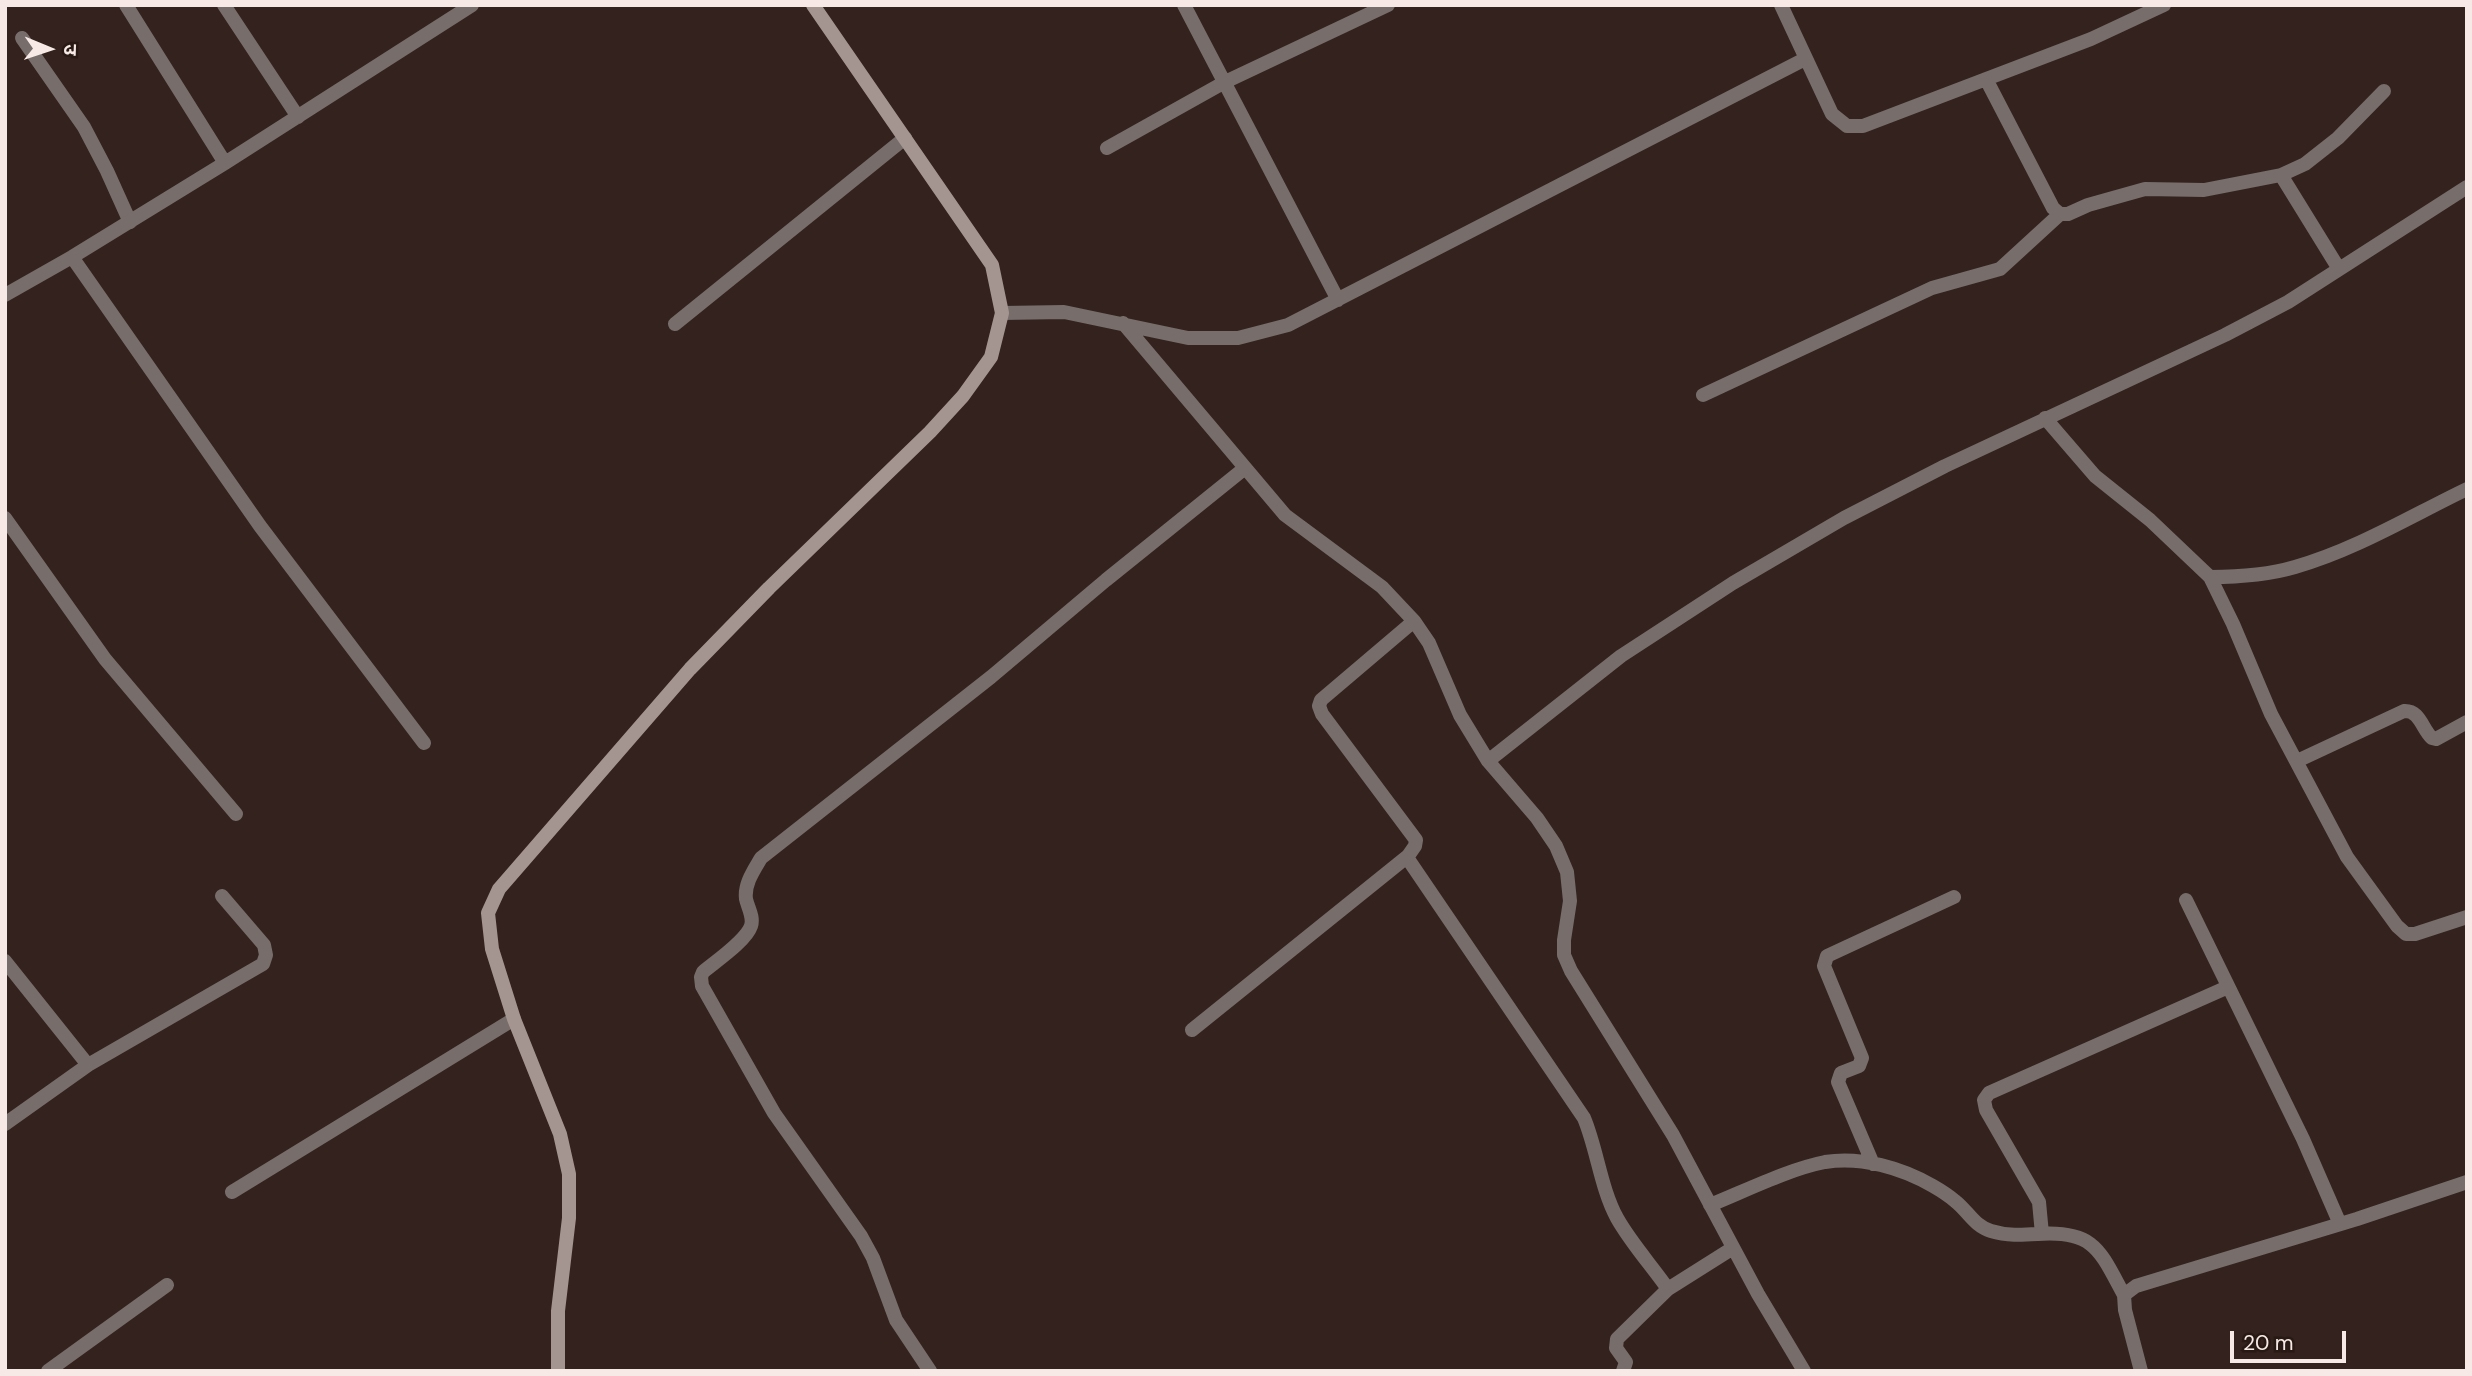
<!DOCTYPE html>
<meta charset="utf-8">
<style>
body{margin:0}
#map{position:relative;width:2472px;height:1376px;overflow:hidden;background:#33221d;font-family:"DM Sans","Noto Sans Devanagari",sans-serif}
canvas{display:block}
.frame{position:absolute;inset:0;border:7px solid #f6e9e6;pointer-events:none}
.north{position:absolute;left:14px;top:14px;width:70px;height:70px;-webkit-text-stroke:5px #291914;paint-order:stroke;rotate:92deg;font-size:19px;font-weight:700;line-height:28px;text-align:center;color:#f6e9e6}
.north::after{content:'';display:block;margin:auto;width:24px;height:32px;background:#f6e9e6;clip-path:polygon(50% 0,100% 100%,50% 72%,0 100%)}
.scale{position:absolute;left:2230px;top:1331px;width:116px;height:32px;box-sizing:border-box;border:4px solid #f6e9e6;border-top:0;padding-left:9px;font-size:21px;line-height:24px;white-space:nowrap;color:#f6e9e6;-webkit-text-stroke:5px #291914;paint-order:stroke}
</style>
<div id="map">
<canvas width="2472" height="1376"></canvas>
<div class="frame"></div>
<div class="north">उ</div>
<div class="scale">20 m</div>
</div>
<script>
const g = document.querySelector('canvas').getContext('2d');
g.lineJoin = 'round';
function trace(path, color, width, dash) { g.strokeStyle = color; g.lineWidth = width; g.lineCap = dash ? 'butt' : 'round'; g.setLineDash(dash || []); g.stroke(path); }
trace(new Path2D(`
 M22,38L84,127L107,171L130,222`), '#776d6b', 14);
trace(new Path2D(`
 M126,5L225,163
 M224,5L298,117
 M1184,5L1338,300
 M1781,5L1832,114L1847,126H1863L2091,39L2164,5
 M1986,79L2053,208L2060,214H2068L2088,205L2145,189L2204,190L2281,175L2305,164L2338,138L2384,91
 M1107,148L1225,82L1388,5
 M2281,175L2339,269
 M72,257L260,526L424,743
 M5,295L72,257L225,163L472,5
 M1002,313L1064,312L1188,338H1238L1288,325L1805,59
 M1123,323L1285,515L1382,587L1414,621L1429,643L1460,715L1488,761L1537,818L1556,846L1567,872L1570,901L1564,940V955L1571,971L1673,1135L1758,1294L1804,1371
 M675,324L905,138
 M1703,395L1932,288L2000,269L2060,214
 M2045,418L2095,476L2150,520L2210,577L2233,624L2271,714L2347,857L2397,926L2406,934H2415L2467,917
 M5,518L105,659L236,814
 M2210,577C2238,577 2268,575 2295,567C2355,550 2411,516 2467,489
 M1414,621L1321,700L1319,706L1322,714L1416,840L1415,846L1408,856V859L1584,1118C1597,1149 1601,1189 1617,1218C1631,1243 1652,1266 1668,1289
 M1488,761L1621,656L1733,583L1844,518L1945,466L2225,335L2288,302L2467,187
 M2297,761L2404,711C2420,710 2422,729 2432,738L2436,739L2467,722
 M2186,900L2303,1139L2340,1224
 M5,961L88,1065
 M1192,1030L1408,856
 M5,1124L88,1065L263,964L266,955L264,945L222,896
 M1873,1164L1838,1082L1841,1073L1859,1066L1862,1058L1824,966L1827,956L1954,897
 M232,1192L514,1019
 M1710,1205C1745,1191 1789,1169 1825,1162C1861,1156 1902,1168 1933,1186C1940,1190 1948,1195 1955,1201C1968,1211 1974,1226 1991,1231C2007,1236 2022,1235 2038,1234C2095,1230 2100,1251 2124,1295
 M2042,1234L2039,1202L1986,1110L1984,1100L1989,1093L2228,987
 M48,1371L167,1285
 M930,1371L896,1320L873,1258L861,1236L774,1113L702,986L701,977L703,972C716,961 746,941 751,926C754,917 748,908 746,899C744,884 754,870 761,858L991,677L1106,580L1245,468
 M1623,1371L1626,1362L1616,1348L1617,1339L1668,1289L1733,1248
 M2141,1371L2125,1310L2124,1295L2136,1286L2357,1219L2467,1182`), '#776d6b', 14);
trace(new Path2D(`
 M558,1371V1311L569,1218V1174L560,1134L514,1019L492,949L488,913L499,889L690,669L769,588L930,432L963,396L991,357L1002,313L992,265L813,5`), '#a59591', 14);
</script>
